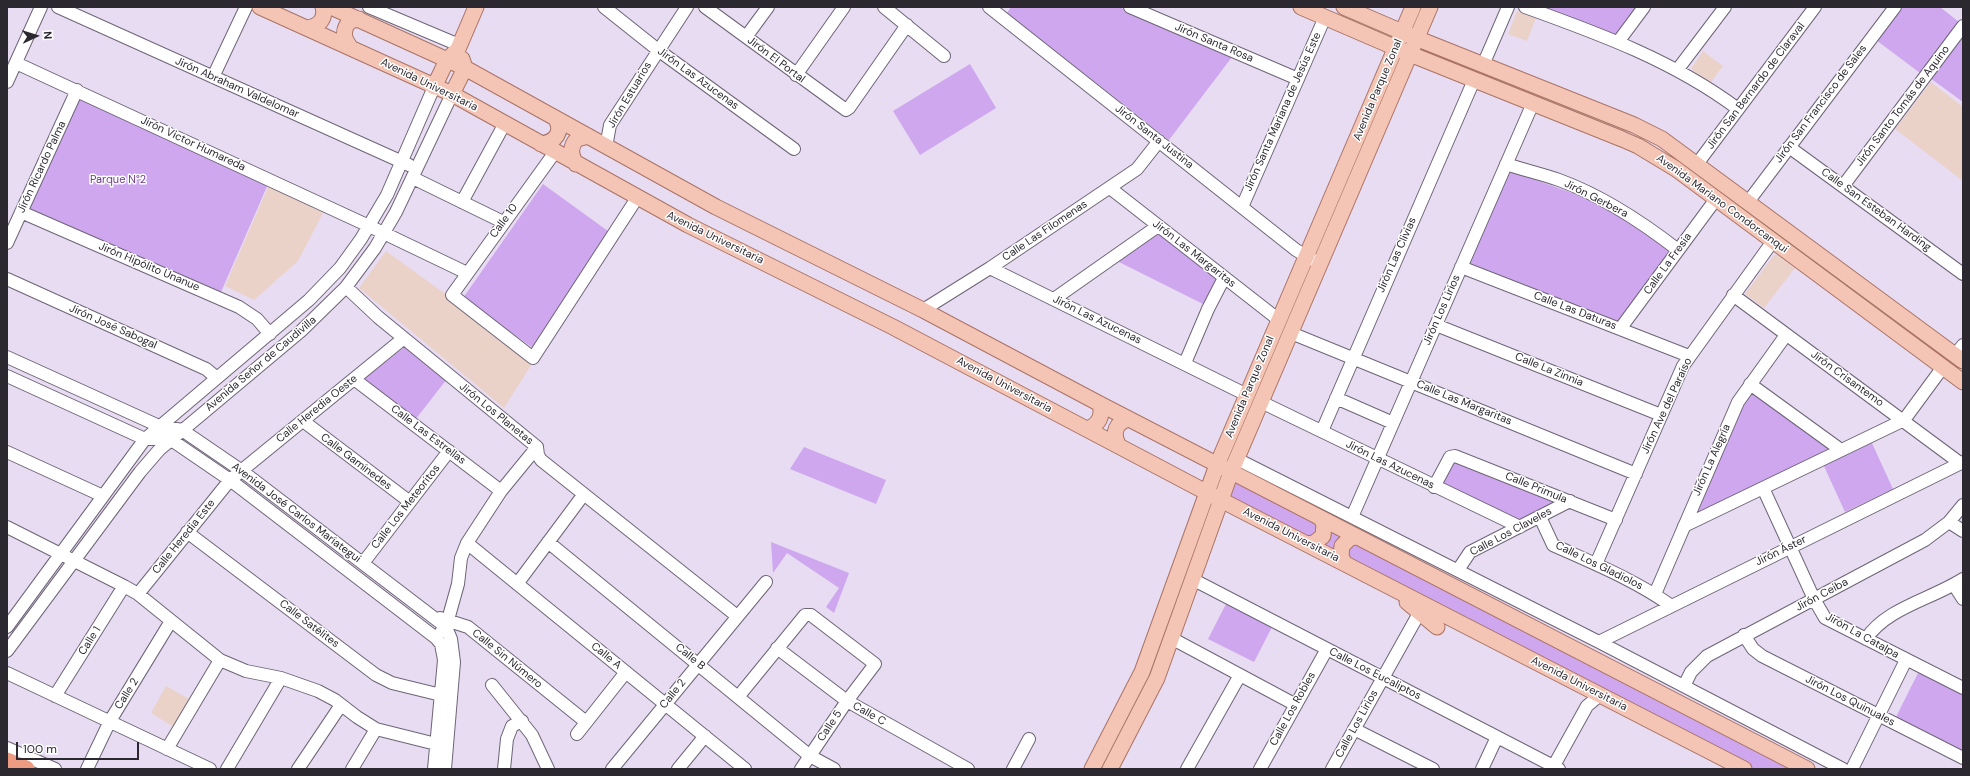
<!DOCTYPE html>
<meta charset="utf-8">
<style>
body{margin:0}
#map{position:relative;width:1970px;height:776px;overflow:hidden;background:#e8dcf2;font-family:"DM Sans",sans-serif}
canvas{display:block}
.frame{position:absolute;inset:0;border:8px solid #2c2830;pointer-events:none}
.north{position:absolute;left:16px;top:16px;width:40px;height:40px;-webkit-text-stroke:3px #fff;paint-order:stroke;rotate:86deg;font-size:11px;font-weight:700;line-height:16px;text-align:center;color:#2c2830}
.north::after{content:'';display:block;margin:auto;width:14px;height:18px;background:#2c2830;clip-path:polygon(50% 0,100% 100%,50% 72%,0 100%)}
.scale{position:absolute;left:16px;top:742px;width:123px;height:18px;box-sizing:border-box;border:2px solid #2c2830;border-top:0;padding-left:5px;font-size:12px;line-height:14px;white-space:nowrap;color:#2c2830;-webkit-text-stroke:3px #fff;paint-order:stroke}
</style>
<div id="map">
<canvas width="1970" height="776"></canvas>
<div class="frame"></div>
<div class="north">N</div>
<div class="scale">100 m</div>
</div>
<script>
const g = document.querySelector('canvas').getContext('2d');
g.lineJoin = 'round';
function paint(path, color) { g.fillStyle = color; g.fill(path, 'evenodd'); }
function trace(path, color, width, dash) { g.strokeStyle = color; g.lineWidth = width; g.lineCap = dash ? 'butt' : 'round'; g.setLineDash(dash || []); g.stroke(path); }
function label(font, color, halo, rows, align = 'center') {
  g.font = font + ' "DM Sans",sans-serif'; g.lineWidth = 3; g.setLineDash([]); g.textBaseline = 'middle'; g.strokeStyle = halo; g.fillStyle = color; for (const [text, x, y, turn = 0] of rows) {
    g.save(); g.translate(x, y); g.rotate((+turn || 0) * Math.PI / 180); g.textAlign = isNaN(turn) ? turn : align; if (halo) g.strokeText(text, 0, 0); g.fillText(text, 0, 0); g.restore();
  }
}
paint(new Path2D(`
 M1517,11L1536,18L1527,41L1508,34Z
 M1703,51L1723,66L1711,82L1692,70V67Z
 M1931,82L1963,107V181L1895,129Z
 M269,185L324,211L298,261L254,300L225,286Z
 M386,251L535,359L504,408L359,288Z
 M1774,255H1778L1795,268L1764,308L1745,294Z
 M166,686L189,699L174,727L151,713Z`), '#ead2c9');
paint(new Path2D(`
 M1011,7H1119L1232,57L1169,140L1007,13Z
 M1539,7H1640L1618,37Z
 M1901,7H1940L1959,22L1920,73L1876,40Z
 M1963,34V102L1930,78Z
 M970,64L996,108L920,155L893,111Z
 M81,95L269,182L221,292L28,208Z
 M1508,170L1603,204L1671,250L1619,322L1469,263Z
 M543,184L612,234L533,348L463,298Z
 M1158,232L1220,281L1207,306L1117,261Z
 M406,346L447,379L415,420L362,380Z
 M1751,390L1833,449L1694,516L1739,409Z
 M1871,441L1893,489L1845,512L1823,464Z
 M804,447L886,480L876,504L790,469Z
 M1453,460L1556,501L1521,523L1441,484Z
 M1234,479L1798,769H1753L1226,498Z
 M771,542L849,573L834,613L826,607L839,588L787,553L773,573Z
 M1226,604L1272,627L1254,662L1208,639Z
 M1919,671L1963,692V752L1896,717Z`), '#cea7ee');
const minor = new Path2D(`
 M58,7L409,165
 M369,7L459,45
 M604,7L658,50L794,149
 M705,7L846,110L849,108L907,25
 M884,7L944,56
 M989,7L1296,250L1313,260
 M1130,7L1298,79
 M1525,7C1600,34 1674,61 1738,109
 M746,37L768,7
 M1618,42L1644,7
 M16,63L369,226L467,273
 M1483,65L1508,7
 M1678,69L1725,7
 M796,75L844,7
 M213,77L246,7
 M7,82L41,7
 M606,147L610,125L687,7
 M1789,147L1963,274
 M555,152L452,295L533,358L637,198
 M1506,164C1524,170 1542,174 1559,180C1603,196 1642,222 1678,250
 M1697,164L1815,7
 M413,178L503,222
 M1843,186L1963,26
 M1110,188L1279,320
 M462,202L505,123
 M1748,202L1895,7
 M1242,207L1325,17
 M21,212L239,307L257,319L270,334
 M7,243L77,90
 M1461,267L1689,356
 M990,268L1247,395
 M7,279L206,369L217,378
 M346,287L378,317L537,447L538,455L541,460L737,616
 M1733,295L1960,463
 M1054,299L1158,226
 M923,310L990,268L1137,169L1159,141
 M1436,325L1661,415
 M1620,329L1716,199
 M1291,333L1636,474
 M1955,355L1963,345
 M7,357L159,426L182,430L242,471L446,627L451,639L454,662L445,769
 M1185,363L1208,309L1224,278
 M7,376L145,439H170L230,480L436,638L441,644L444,660L434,769
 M354,379L501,491
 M1750,384L1841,450
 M1336,398L1393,423
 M1261,402L1520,527
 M303,421L410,502
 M1322,431L1474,80
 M7,452L103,496
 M1237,459L1599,642L1843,769
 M1434,487L1450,457L1455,456L1616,520
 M1763,488L1814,599L1825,618L1963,688
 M1352,517L1533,103
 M1540,517L1553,545C1593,563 1635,580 1670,605
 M1949,522L1963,531
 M1684,526L1904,420L1943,367
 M7,527L124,586L138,594L220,660L246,671L281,678L318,691L335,700L357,717L376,729L436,744
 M187,532L376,675L392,683L441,695
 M548,542L810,756L834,769
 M467,543L745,769
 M363,563L449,451
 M1596,564L1683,366L1773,241
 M1458,570L1470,552L1570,501
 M1192,579L1559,769
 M517,584L584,494
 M1954,585L1963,599
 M138,594L230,480L404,338
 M1655,594L1738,402L1786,335
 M440,618L468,627L586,722
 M7,627L145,439L309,300L340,268L361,239L387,195L434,87
 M441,632L446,627L458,584L461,558L467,543L501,491L537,447
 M1744,635L1753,649L1762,656L1963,758
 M1171,638L1296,705
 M1866,639C1886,608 1932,599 1963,579
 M1599,642L1963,462
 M777,648L847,701L968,769
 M7,651L140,472L159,450L301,331L346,287L375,248L396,212L452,94
 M7,673L210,769
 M492,685L532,735L548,769
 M1684,686L1691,672L1707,656L1925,540L1949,522L1963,505
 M55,696L124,586
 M738,697L805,615H811L875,664L847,701L801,769
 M1354,729L1433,769
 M577,734L626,672
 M7,748L55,769
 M167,749L220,660
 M87,769L110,721L171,621
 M227,769L281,678
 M298,769L341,705
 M352,769L376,729
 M504,769L507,739L512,726L522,721
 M612,769L766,582
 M678,769L705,736
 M1013,769L1029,739
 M1187,769L1240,675
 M1260,769L1327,649
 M1332,769L1417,617
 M1482,769L1497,737
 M1552,769L1587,706L1600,695
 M1852,769L1906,660`);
const major = new Path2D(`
 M260,7L452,94L688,225L893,327L1221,500L1744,769
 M331,7L465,68L716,207L923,310L1100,404L1807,769
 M1301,7L1410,54L1622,139L1638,146L1676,169L1963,382
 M1344,7L1416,38L1634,125L1662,139L1963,361
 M308,28C319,26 326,19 323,7
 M351,48C344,39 341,31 350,21L359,19
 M434,87L447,60L458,49L476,7
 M452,94L465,68L462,59
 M541,144C556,142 563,132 556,119
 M576,164C571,155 569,147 577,139L588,136
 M1088,429C1099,424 1103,416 1100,404
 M1118,444C1112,433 1116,422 1129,419
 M1308,544L1314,543L1323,536L1324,524L1321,519
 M1344,562L1341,557L1342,546L1350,538L1356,537
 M1407,602L1437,627
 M1092,769L1142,672L1217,465L1413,7
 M1110,769L1157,678L1231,472L1430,7`);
const highway = new Path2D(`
 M7,761L26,769`);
trace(minor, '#6e6477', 14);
trace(major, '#a97365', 17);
trace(highway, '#a97365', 19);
trace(minor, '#fff', 12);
trace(major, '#f4c4b4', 15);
trace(highway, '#ed9c82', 17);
label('11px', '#2c2830', '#fff', [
 ["Jirón Santa Rosa",1214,43,23],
 ["Jirón El Portal",776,60,37],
 ["Jirón Las Azucenas",698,79,36],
 ["Avenida Universitaria",429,85,26],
 ["Jirón San Bernardo de Claraval",1756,86,-53],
 ["Jirón Abraham Valdelomar",237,88,24],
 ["Avenida Parque Zonal",1378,90,-67],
 ["Jirón Estuarios",630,95,-59],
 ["Jirón San Francisco de Sales",1821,104,-53],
 ["Jirón Santo Tomás de Aquino",1903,106,-53],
 ["Jirón Santa Mariana de Jesús Este",1283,112,-66],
 ["Jirón Santa Justina",1154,137,38],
 ["Jirón Victor Humareda",193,144,25],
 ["Jirón Ricardo Palma",42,167,-65],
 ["Jirón Gerbera",1596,199,27],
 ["Avenida Mariano Condorcanqui",1722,204,36],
 ["Calle San Esteban Harding",1876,210,36],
 ["Calle 10",504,221,-54],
 ["Calle Las Filomenas",1045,231,-34],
 ["Avenida Universitaria",715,238,26],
 ["Jirón Las Margaritas",1194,254,38],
 ["Jirón Las Clivias",1397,255,-66],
 ["Calle La Fresia",1668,264,-54],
 ["Jirón Hipólito Unanue",149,267,23],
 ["Jirón Los Lirios",1442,310,-66],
 ["Calle Las Daturas",1575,311,21],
 ["Jirón Las Azucenas",1097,320,26],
 ["Jirón José Sabogal",113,327,24],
 ["Avenida Señor de Caudivilla",261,364,-40],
 ["Calle La Zinnia",1549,370,22],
 ["Jirón Crisantemo",1847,379,36],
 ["Avenida Universitaria",1004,385,28],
 ["Avenida Parque Zonal",1250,387,-67],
 ["Calle Las Margaritas",1464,403,22],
 ["Jirón Ave del Paraíso",1667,406,-65],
 ["Calle Heredia Oeste",317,409,-39],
 ["Jirón Los Planetas",496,414,39],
 ["Calle Las Estrellas",428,435,37],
 ["Jirón La Alegría",1712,460,-66],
 ["Calle Gamínedes",356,462,37],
 ["Jirón Las Azucenas",1390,465,26],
 ["Calle Primula",1536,488,22],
 ["Calle Los Meteoritos",406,507,-52],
 ["Avenida José Carlos Maríategui",296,513,37],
 ["Calle Los Claveles",1511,532,-28],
 ["Avenida Universitaria",1291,535,27],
 ["Calle Heredia Este",184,537,-51],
 ["Jirón Áster",1781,551,-26],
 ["Calle Los Gladiolos",1599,566,26],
 ["Jirón Ceiba",1822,595,-28],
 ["Calle Satélites",309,624,37],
 ["Jirón La Catalpa",1862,636,29],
 ["Calle 1",90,641,-58],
 ["Calle A",606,656,39],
 ["Calle B",690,657,39],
 ["Calle Sin Número",507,659,39],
 ["Calle Los Eucaliptos",1375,674,27],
 ["Avenida Universitaria",1579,684,27],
 ["Calle 2",127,694,-58],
 ["Calle 2",673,694,-51],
 ["Jirón Los Quinuales",1850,701,27],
 ["Calle Los Robles",1293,709,-61],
 ["Calle C",869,714,29],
 ["Calle Los Lirios",1357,724,-61],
 ["Calle 5",830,726,-56]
]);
label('11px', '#6c3a8e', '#fff', [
 ["Parque N°2",118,180]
]);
</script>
